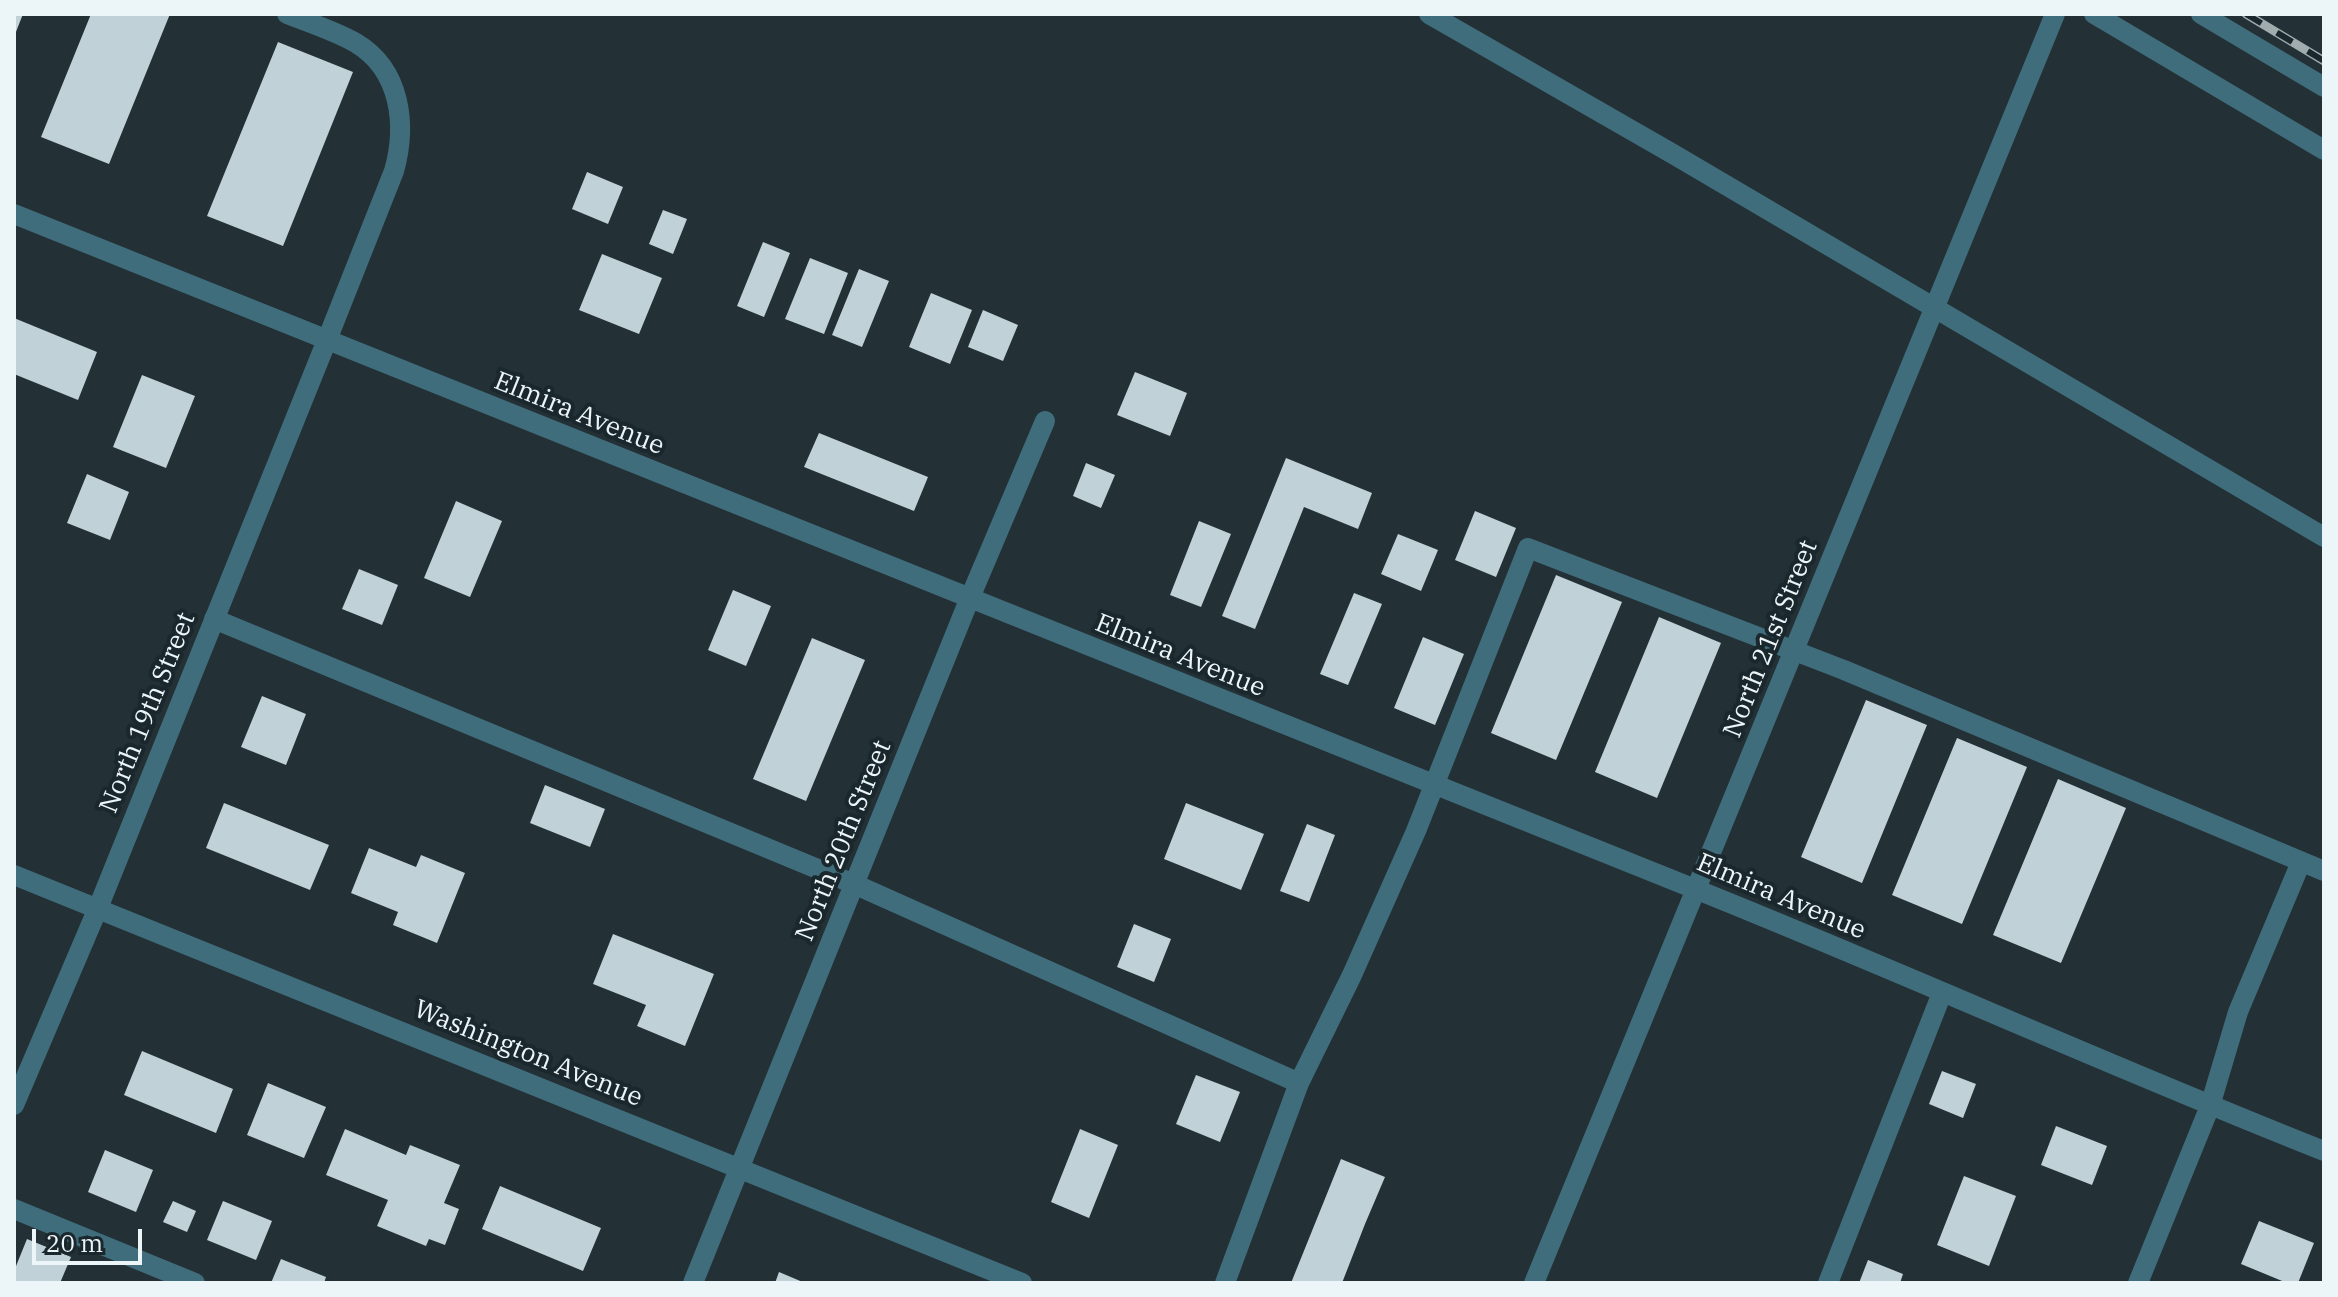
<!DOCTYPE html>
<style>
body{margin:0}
#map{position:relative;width:2338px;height:1297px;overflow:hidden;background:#233136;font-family:"IBM Plex Serif",serif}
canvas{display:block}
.frame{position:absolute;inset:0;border:16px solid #ecf5f8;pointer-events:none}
.scale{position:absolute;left:32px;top:1229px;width:110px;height:36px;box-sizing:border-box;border:4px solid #ecf5f8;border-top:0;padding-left:10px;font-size:24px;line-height:28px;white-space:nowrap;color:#ecf5f8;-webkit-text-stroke:6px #1a272c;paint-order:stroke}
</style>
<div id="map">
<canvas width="2338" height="1297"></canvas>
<div class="frame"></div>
<div class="scale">20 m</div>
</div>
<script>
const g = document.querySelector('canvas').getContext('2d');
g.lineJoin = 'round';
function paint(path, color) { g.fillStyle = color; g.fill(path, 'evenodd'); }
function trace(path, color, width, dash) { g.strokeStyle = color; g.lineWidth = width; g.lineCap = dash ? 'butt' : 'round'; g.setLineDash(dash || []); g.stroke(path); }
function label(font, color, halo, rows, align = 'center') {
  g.font = font + ' "IBM Plex Serif",serif'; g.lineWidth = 8; g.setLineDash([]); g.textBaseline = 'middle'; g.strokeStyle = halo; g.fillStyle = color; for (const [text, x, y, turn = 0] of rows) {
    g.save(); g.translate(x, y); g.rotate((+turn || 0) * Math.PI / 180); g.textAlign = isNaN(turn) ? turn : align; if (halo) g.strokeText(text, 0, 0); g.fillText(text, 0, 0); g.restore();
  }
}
paint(new Path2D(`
 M14,14H23L14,37Z
 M91,14H170L109,164L41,137Z
 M278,42L353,72L283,246L207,216Z
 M587,172L623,187L608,224L572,209Z
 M663,210L687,219L673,254L649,244Z
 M763,242L790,253L764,317L737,306Z
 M602,254L662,278L639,334L579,310Z
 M810,258L848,273L824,334L785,319Z
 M859,269L889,281L862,347L832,335Z
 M931,293L972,310L950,364L909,347Z
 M983,310L1018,325L1003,361L968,347Z
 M14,318L97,352L78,400L14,374Z
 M1135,372L1187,393L1170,436L1117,415Z
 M142,375L195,396L166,468L113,447Z
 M819,433L928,477L914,511L804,467Z
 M1286,458L1372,493L1358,529L1304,507L1255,629L1222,616Z
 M1086,463L1115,475L1101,508L1073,496Z
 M87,474L129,492L110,540L67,523Z
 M456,501L502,521L470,597L424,578Z
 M1475,511L1516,528L1496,577L1455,560Z
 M1199,521L1231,534L1201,607L1170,595Z
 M1398,534L1438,550L1421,591L1381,574Z
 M359,569L398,585L382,625L342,609Z
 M1556,575L1622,602L1556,760L1491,733Z
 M733,590L771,606L746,666L708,650Z
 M1354,593L1382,604L1348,685L1320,674Z
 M1659,617L1721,643L1657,798L1595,772Z
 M1423,637L1464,654L1435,725L1394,708Z
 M812,638L865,660L806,801L753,779Z
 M262,696L306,714L286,765L241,747Z
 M1866,700L1927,725L1862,883L1801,857Z
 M1957,738L2027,767L1962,924L1892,895Z
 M2058,779L2126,808L2061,963L1993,935Z
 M545,785L605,809L590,847L530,823Z
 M224,803L329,845L310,890L206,848Z
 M1186,803L1264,834L1241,890L1164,859Z
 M1307,824L1335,835L1309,902L1280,891Z
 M369,848L416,867L421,855L465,873L437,943L393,925L398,912L351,893Z
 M1134,924L1171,939L1154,982L1117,967Z
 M613,934L714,974L685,1046L637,1026L646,1005L593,984Z
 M142,1051L233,1089L216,1133L124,1095Z
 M1942,1071L1976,1084L1963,1118L1929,1104Z
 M1196,1075L1240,1092L1220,1142L1176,1124Z
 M268,1083L326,1107L304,1158L247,1135Z
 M2056,1126L2107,1146L2092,1185L2041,1165Z
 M345,1129L406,1155L410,1145L460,1165L444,1203L459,1209L445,1245L429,1239L426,1246L377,1226L388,1200L326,1175Z
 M1080,1129L1118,1145L1089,1218L1051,1202Z
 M105,1150L153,1170L136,1212L88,1192Z
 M1341,1159L1385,1177L1365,1224L1342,1283H1291Z
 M1964,1176L2016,1196L1989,1266L1937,1245Z
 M500,1186L601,1228L583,1271L482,1229Z
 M173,1201L196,1211L187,1232L163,1222Z
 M223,1201L272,1221L256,1260L207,1240Z
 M2259,1221L2314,1243L2298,1283H2287L2241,1264Z
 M27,1239L71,1257L60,1283H14V1271Z
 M281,1259L326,1277L324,1283H271Z
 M1868,1260L1903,1274L1900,1283H1859Z
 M779,1272L805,1283H775Z`), '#c0d1d7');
trace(new Path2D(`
 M287,14C310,23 335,31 356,43C401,70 407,125 394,171L327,340
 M1429,14L1673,154L2324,537
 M2094,14L2324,150
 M2201,14L2324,87
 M214,619L854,884L1299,1083
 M2210,1106L2238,1012L2301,862
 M14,1209L195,1283
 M1225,1283L1299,1083L1352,975L1416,831L1528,548L1844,670L2324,871
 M1828,1283L1942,993`), '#406d7b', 20);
trace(new Path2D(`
 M14,214C575,440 1138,665 1700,891C1909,975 2114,1068 2324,1151
 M14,875L1022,1283
 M14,1105L98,908L327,340
 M693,1283L969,600L1045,421
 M2138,1283L2210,1106`), '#406d7b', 20);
trace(new Path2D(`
 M1534,1283L1657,984`), '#406d7b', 20);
const rail = new Path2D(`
 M2246,14L2324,61`);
trace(rail, '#a1acaf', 9);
trace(rail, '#1a272c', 6, [18]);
trace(new Path2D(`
 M1657,984L2055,14`), '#406d7b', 20);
label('26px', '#ecf5f8', '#1a272c', [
 ["Elmira Avenue",579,414,22],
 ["North 21st Street",1771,639,-68],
 ["Elmira Avenue",1180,656,22],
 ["North 19th Street",148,713,-68],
 ["North 20th Street",844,841,-68],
 ["Elmira Avenue",1781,897,23],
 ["Washington Avenue",528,1054,22]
]);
</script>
